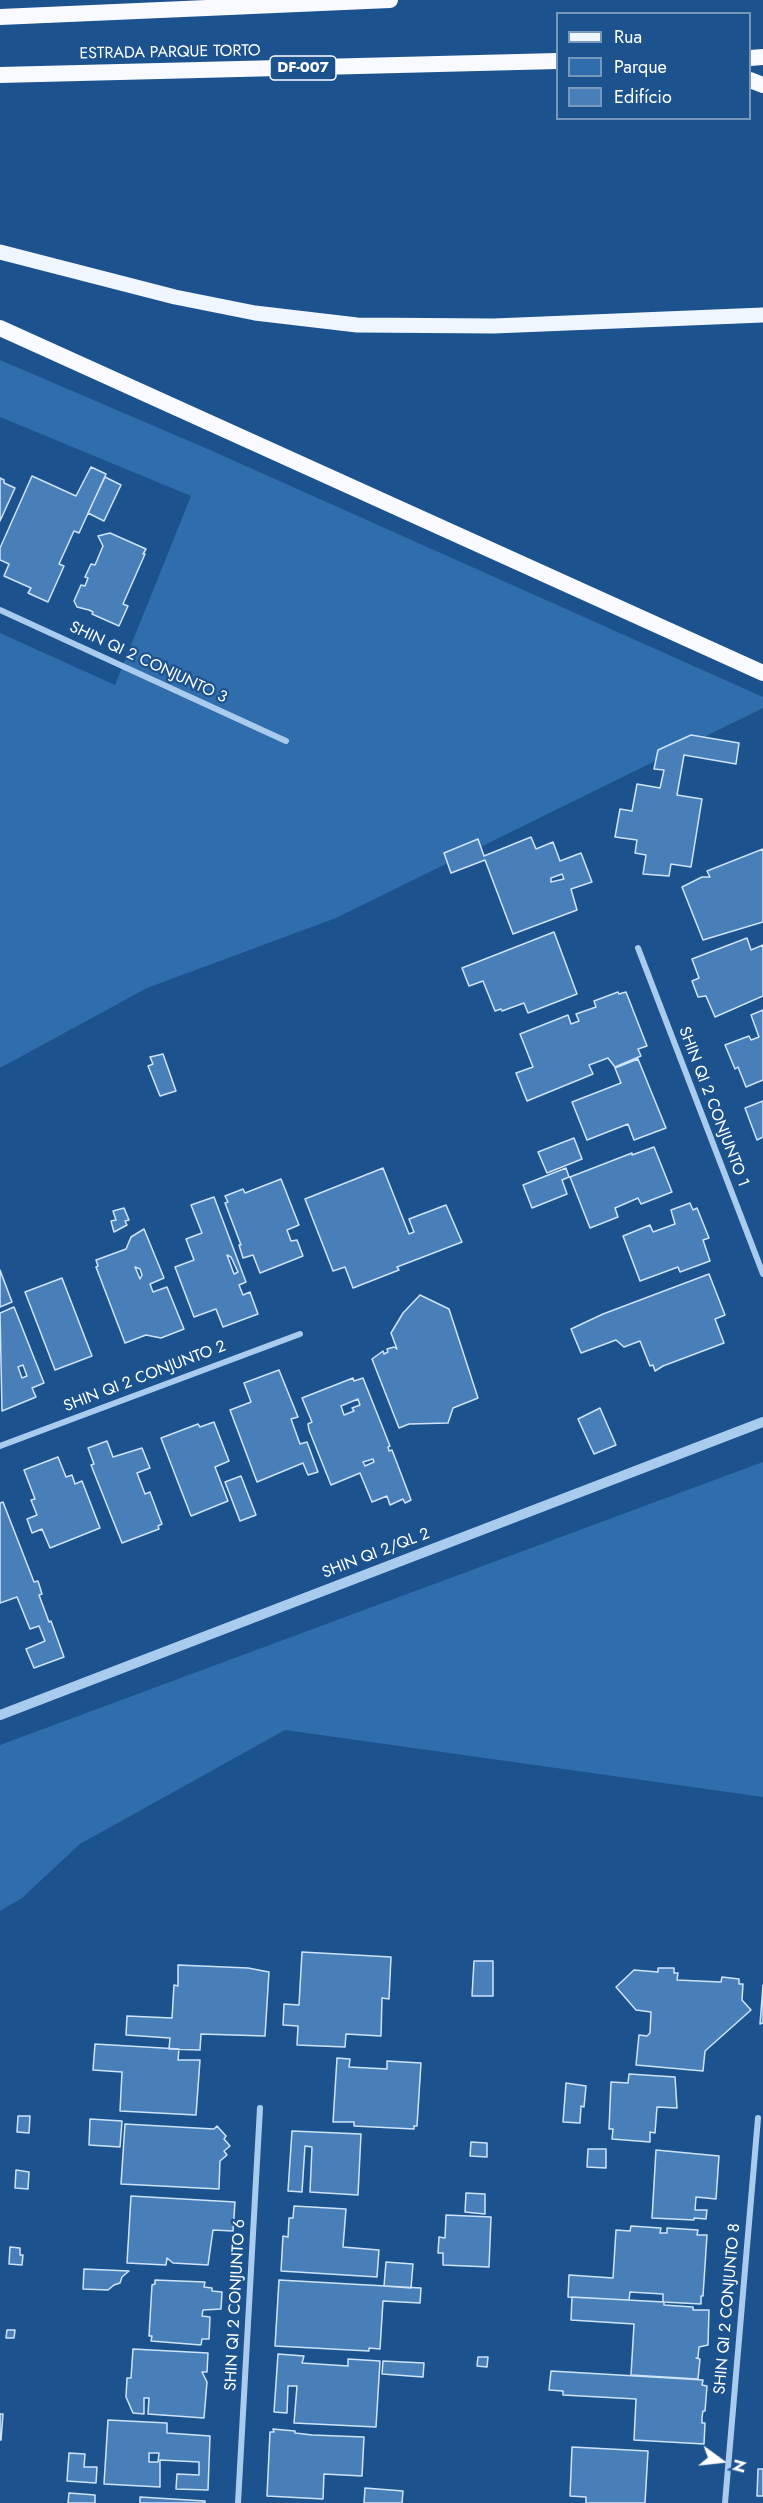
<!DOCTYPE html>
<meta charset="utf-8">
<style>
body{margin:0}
#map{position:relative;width:763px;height:2503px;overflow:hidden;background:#1c538e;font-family:Jost,sans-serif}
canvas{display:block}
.legend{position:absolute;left:556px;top:12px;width:195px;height:108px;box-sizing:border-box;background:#1c538e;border:2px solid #7798bb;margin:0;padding:8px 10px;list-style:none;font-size:18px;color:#fff}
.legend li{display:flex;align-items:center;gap:12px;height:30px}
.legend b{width:30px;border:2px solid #7798bb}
.north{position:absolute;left:691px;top:2431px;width:60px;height:60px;-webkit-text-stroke:4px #1c538e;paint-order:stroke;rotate:105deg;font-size:16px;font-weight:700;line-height:24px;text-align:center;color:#fff}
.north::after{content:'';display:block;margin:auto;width:21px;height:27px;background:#fff;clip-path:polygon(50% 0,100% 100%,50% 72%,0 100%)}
</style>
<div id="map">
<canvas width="763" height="2503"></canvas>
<ul class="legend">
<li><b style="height:8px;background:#f0f6ff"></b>Rua</li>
<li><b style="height:16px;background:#2f6dac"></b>Parque</li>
<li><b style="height:16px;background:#497fb8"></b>Edifício</li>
</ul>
<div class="north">N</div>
</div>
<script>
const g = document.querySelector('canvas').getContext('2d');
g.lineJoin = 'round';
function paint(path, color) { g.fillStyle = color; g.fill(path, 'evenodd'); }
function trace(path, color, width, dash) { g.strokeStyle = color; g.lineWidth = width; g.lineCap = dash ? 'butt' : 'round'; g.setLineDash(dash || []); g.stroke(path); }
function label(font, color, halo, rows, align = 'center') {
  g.font = font + ' Jost,sans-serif'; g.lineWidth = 4.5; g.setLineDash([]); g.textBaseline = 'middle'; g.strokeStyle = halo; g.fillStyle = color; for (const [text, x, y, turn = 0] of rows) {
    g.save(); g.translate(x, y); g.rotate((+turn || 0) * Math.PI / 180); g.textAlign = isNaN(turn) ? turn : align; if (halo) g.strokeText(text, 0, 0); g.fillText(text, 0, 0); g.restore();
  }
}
paint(new Path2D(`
 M0,360L210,450L763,697V708L336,918L147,988L0,1068V633L115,685L191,496L0,417Z
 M763,1462V1797L285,1730L80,1844L22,1898L0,1911V1745Z`), '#2f6dac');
const building = new Path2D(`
 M91,467L106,474L79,533L74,531L59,564L64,566L48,602L28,593L31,588L4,576L9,564L0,560V548L32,476L76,496Z
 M105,477L121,485L104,521L88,513Z
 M0,478L4,480V483L15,488L0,521Z
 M110,533L146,549L143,554H145L123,604L128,606L119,626L92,614L93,612L89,610L77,607L74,601L81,585L85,586L88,578L85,577L91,564L95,565L103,546L98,536Z
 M691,735L739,743L736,764L684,755L677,795L702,799L691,867L671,864L669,876L643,874L646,855L635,853L637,840L615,837L620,809L632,811L637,784L660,788L664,770L654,769L658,750Z
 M531,837L536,849L553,842L560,861L581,853L592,882L571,889L577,910L513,934L485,860L451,873L444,853L478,839L484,856ZM562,874L564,879L551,882V878Z
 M763,849V922L703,940L682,887L702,877H710L707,871Z
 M554,932L577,994L528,1013L524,1003L502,1011L501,1009L495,1011L483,981L469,986L462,968Z
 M747,938L751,950L763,945V996L715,1017L706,996L698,997L692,981L699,978L692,959Z
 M618,992L619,994L626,992L647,1046L638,1049L641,1056L615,1067L608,1058L589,1065L593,1074L527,1101L516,1073L533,1067L520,1034L568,1015L571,1024L579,1021L576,1014L596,1007L594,1001Z
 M763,1010V1080L746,1087L738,1067L735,1069L725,1045L749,1036L751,1040L759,1037L751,1015Z
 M163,1054L176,1091L160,1096L148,1066L153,1064L150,1057Z
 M638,1059L666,1128L634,1140L628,1124L587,1140L572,1102L621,1083L615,1068Z
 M763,1101V1137L757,1140L745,1108Z
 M574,1138L582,1159L547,1173L538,1152Z
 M654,1147L672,1192L641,1204L638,1198L615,1208L618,1217L590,1228L570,1177L632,1153V1155Z
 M383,1168L409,1234L414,1232L409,1219L446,1205L462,1242L397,1267L399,1270L353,1288L345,1267L333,1271L305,1199Z
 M566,1168L569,1177L562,1180L567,1194L532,1208L523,1185Z
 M281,1179L299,1225L287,1230L291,1241L297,1240L303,1256L260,1273L253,1255L243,1258L239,1245H241L225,1203L228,1202L225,1196L243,1189L245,1193Z
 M214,1197L246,1282L239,1285L243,1295L250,1292L258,1314L223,1327L216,1309L194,1317L175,1267L194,1260L186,1239L202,1233L191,1205ZM227,1255L231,1257L238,1272L234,1274Z
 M690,1203L693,1210L697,1208L709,1238L703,1240L710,1261L680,1272L678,1267L640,1281L623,1236L650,1225L653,1232L675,1224L671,1210Z
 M124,1208L129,1220L125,1221L127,1225L114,1232L111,1221L116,1220L113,1211Z
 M144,1229L164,1278L150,1284L153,1292L167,1287L184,1329L161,1338L146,1335L125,1343L96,1267L98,1266L96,1260L126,1249L131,1237ZM135,1267L140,1269L142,1275L140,1279Z
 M0,1270L12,1302L0,1307Z
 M709,1274L725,1315L715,1319L724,1343L663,1366L655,1371L653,1365L650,1366L640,1341L624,1347L616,1340L581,1353L571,1329L603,1314Z
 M62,1278L92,1356L55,1370L25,1292Z
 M420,1295L449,1309L478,1398L453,1408L448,1423L409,1424L399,1428L372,1359L383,1351L384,1354L388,1352L387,1349L394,1347L397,1349L391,1333L403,1313Z
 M14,1307L44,1383L32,1388L36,1397L2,1411L0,1313ZM23,1365L27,1376L22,1378L18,1367Z
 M279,1370L298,1417L291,1419L300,1444L307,1442L318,1472L308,1475L303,1463L257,1482L230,1410L251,1402L244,1383Z
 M353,1378L354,1381L363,1378L390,1446L388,1447L389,1451L392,1450L411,1500L405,1503L403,1499L390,1505L387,1496L372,1502L360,1473L331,1485L309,1430L308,1424L312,1422L302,1398ZM358,1399L360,1405L352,1408L354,1411L344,1415L341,1406ZM373,1459L374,1462L365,1466L363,1462Z
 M600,1408L616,1445L594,1454L578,1419Z
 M214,1422L229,1461L215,1467L228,1501L191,1516L161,1438L198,1424L200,1427Z
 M107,1441L113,1457L142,1448L150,1468L137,1473L145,1494L150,1492L162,1524L158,1526L159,1529L122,1543L91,1465L94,1464L88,1448Z
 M58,1457L66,1477L72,1475L75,1484L82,1481L100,1528L50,1548L42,1529L32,1533L27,1519L37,1515L31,1500L35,1499L24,1470Z
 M241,1476L256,1515L240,1521L225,1482Z
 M3,1502L34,1582L38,1581L42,1594L39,1595L49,1622L51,1621L64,1657L34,1668L26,1649L45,1641L39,1626L30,1629L17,1597L0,1603V1503Z
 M302,1952L391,1957L389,1999L382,1998L381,2036L346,2034L345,2047L297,2045L298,2026L283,2025L284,2004L299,2005Z
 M474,1961H493V1996H472Z
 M178,1965L248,1968L269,1972L265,2036L201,2034L200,2050L169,2049L170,2038L126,2035L127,2016L172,2018L174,1985L178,1986Z
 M658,1968H674V1973H678L677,1980L721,1982L722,1977L739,1979V1984H743L742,2000L751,2010L705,2051L703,2071L636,2065L639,2035L647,2036L650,2033L651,2012L636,2010L616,1987L634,1970L658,1972Z
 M763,1985V2023L760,2024Z
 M95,2044L179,2049L178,2060H200L196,2115L120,2111L122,2072L93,2070Z
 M337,2058L350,2059L349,2067L387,2069V2061L421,2063L417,2126H414V2129L354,2126V2122H333Z
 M629,2074L675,2077L677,2108L657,2107L655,2133L650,2132V2142L612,2139L613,2129H609L611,2082L628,2083Z
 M566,2083L586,2086L584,2107L581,2106L580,2123L563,2122Z
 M18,2116H30L29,2133L17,2132Z
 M90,2119L122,2121L120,2147L89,2145Z
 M125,2124L214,2129L217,2126L226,2136L224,2139L230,2146L224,2151L227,2155L220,2161L219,2189L121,2184Z
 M292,2131L361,2134L358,2195L310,2192L312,2147L305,2146L302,2192L288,2191Z
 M471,2142L487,2143V2157L470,2156Z
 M588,2149H606V2168L587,2167Z
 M656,2150L719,2156L716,2199L696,2197L695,2210H707L706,2219L694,2218V2220L652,2218Z
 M16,2170L29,2172L28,2189L15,2188Z
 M466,2193L485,2194V2214L465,2212Z
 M131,2196L235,2202L233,2231L213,2230L208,2265L173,2263L167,2258L166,2265L127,2263Z
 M294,2206L346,2209L343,2247L379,2250L377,2277L281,2271L283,2236L288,2237L289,2218H293Z
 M446,2215L491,2217L489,2267L443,2265V2253H438L439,2237L445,2238Z
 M631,2226L661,2228L660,2233H667V2228L698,2230L697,2235H707L703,2296H701V2304L663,2302V2294L630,2292L629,2300L568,2297L569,2275L613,2278L616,2230L630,2231Z
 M10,2247L20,2248V2255H23L22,2265L9,2264Z
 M386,2262L413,2264L411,2288L384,2286Z
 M84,2269L129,2271L122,2277L120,2283L114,2285L108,2290L83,2289Z
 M155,2280L205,2282L204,2287L212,2288V2291L222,2292L221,2309L203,2310L202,2316L210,2317L209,2339H202L201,2345L151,2341L152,2336H149L152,2285L155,2284Z
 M279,2280L421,2288L420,2303L383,2301L380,2349L369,2348V2351L275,2346Z
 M572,2297L664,2302V2305L693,2307V2310H709L708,2345L699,2347L698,2358H696L700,2359L698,2379L631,2375L634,2324L571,2320Z
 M7,2330H15L14,2338H6Z
 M133,2349L208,2353L207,2372H202L207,2382L204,2418L148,2414L149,2398H144V2414L133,2413L126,2397L127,2378H131Z
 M278,2354L304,2356L302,2363L348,2366V2359L380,2361L376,2427L294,2423L297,2386H288L287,2413L274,2412Z
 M478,2357H488L487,2367L477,2366Z
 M383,2361L424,2363L423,2377L382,2374Z
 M551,2371L703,2380L702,2385L707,2386L705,2411H703L702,2417V2423H705L704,2444L634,2440L636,2399L563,2395V2391L549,2390Z
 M0,2414H3L1,2440H0Z
 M108,2420L167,2423V2433L210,2436L208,2490L176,2489L177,2474L199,2475V2462L160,2460V2487L104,2484ZM149,2453H159L158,2462H149Z
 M273,2429L295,2431V2433L312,2435L364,2437L362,2476L324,2474L323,2499L267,2496L270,2432H274Z
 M572,2447L648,2451L645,2503H586V2497L570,2496Z
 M69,2453L85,2454L84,2467H97L96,2483L67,2481Z
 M758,2469H763V2496H757Z
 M365,2488L403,2491L402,2503H364Z
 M69,2493L95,2495V2503H68Z
 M140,2497L205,2501V2503H140Z`);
paint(building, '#497fb8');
trace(building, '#cfe4fa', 1.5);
trace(new Path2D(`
 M0,610L286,741
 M638,948L763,1274
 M0,1446L300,1334
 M238,2503L260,2108
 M725,2503L758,2118`), '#a9cbed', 6);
trace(new Path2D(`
 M0,1715L763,1422`), '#a9cbed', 10);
trace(new Path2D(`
 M0,252L175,297L255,313L357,325L494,326L763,315`), '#f0f6ff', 15);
trace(new Path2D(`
 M0,17L390,0
 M750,58L763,57
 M0,75L558,61
 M750,80L763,85
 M0,328L763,673`), '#f8faff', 16);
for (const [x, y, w] of [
 [303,68,66]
]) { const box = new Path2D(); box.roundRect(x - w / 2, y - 12, w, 24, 4.5); g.fillStyle = '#1c538e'; g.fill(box); trace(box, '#fff', 1.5); }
label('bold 15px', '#fff', null, [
 ["DF-007",303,68]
]);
label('16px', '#fff', '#1c538e', [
 ["ESTRADA PARQUE TORTO",170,53,-1],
 ["SHIN QI 2 CONJUNTO 3",148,663,25],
 ["SHIN QI 2 CONJUNTO 1",713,1107,69],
 ["SHIN QI 2 CONJUNTO 2",145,1377,-21],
 ["SHIN QI 2/QL 2",376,1554,-21],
 ["SHIN QI 2 CONJUNTO 6",236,2305,-87],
 ["SHIN QI 2 CONJUNTO 8",728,2309,-85]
]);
</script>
